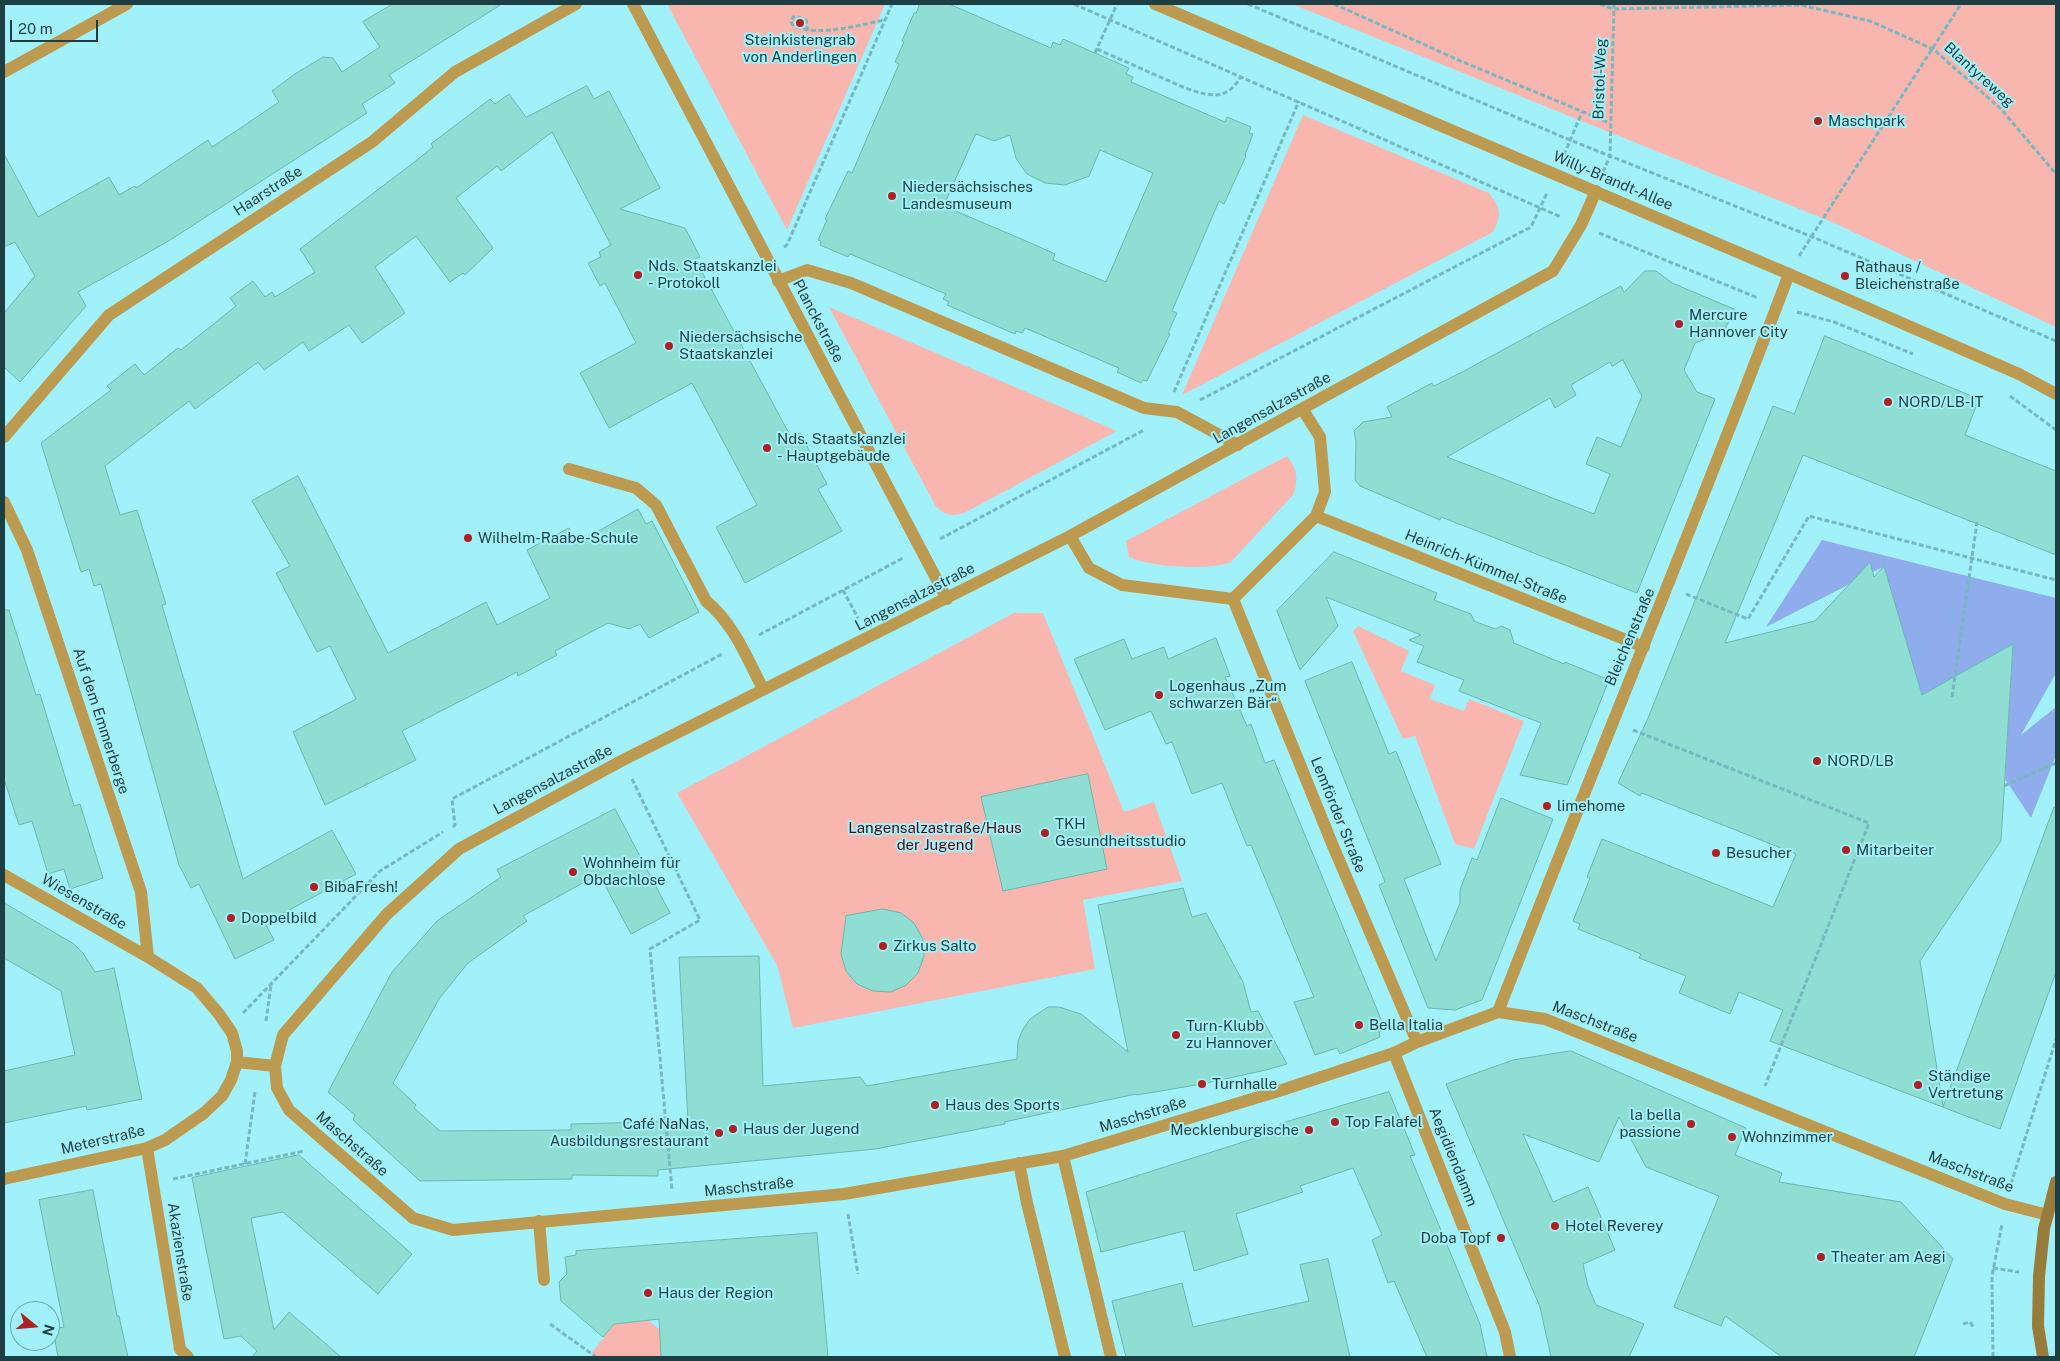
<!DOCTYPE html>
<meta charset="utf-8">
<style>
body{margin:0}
#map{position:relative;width:2060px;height:1361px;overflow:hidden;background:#a1f1fb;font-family:"Public Sans",sans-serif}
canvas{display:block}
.frame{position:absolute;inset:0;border:5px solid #1d3e42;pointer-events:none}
.north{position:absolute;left:10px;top:1301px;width:50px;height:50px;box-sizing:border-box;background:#a1f1fb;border:1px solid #6ca9b1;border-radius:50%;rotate:107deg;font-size:14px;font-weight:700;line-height:20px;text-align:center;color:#1d3e42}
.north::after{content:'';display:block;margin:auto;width:18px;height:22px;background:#b11f23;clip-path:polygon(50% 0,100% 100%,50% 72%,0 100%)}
.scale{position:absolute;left:10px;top:20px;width:88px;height:22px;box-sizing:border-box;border:2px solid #1d3e42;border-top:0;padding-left:6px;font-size:15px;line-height:18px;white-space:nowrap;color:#1d3e42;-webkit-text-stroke:4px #a1f1fb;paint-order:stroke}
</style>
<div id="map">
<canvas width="2060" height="1361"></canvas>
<div class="frame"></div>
<div class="north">N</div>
<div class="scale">20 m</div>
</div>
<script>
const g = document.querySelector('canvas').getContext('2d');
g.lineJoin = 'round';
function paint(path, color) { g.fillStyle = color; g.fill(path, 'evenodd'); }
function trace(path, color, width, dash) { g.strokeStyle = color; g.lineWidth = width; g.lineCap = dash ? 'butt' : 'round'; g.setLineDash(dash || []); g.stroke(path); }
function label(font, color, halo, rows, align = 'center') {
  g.font = font + ' "Public Sans",sans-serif'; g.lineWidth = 4; g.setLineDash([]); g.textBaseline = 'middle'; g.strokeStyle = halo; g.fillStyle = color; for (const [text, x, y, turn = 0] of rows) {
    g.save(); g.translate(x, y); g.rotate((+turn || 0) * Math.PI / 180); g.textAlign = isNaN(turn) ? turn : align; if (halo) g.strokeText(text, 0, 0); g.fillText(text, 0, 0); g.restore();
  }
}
paint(new Path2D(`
 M667,4H885L787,230Z
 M1292,4H2056V327L1832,222Z
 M1303,115L1489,193C1501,208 1502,215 1493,232L1182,395Z
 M829,307L1117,431L964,513C952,517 943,515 935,505Z
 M1287,456C1297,469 1299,479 1293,495L1231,562C1211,571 1149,567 1129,557L1126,541Z
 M1014,613H1043L1124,812L1154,802L1182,881L1083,900L1095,969L793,1028L777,965L677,793Z
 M1358,626L1409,651L1401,671L1435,685L1430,699L1464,711L1469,699L1524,721L1474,849L1455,844L1415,736L1403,739L1353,631Z
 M648,1320L660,1330L661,1357H596L591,1354L614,1324Z`), '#f9b6af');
paint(new Path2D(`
 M1822,540L2056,598V673L2021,735L2056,707V755L2031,818L2005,779L2013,644L1922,695L1883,567L1766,627Z`), '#8faced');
const building = new Path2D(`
 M393,4H502L389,75L395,83L362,104L367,113L167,242L78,292L86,306L20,382L4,367V313L35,276L15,242L4,247V154L38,217L109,177L119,195L135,186L136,188L208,140L212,147L242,127L279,102L272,91L295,74L323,57L333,58L342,72L380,47L363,22Z
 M920,4H949L1051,48L1053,42L1060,45L1063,39L1129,68L1126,74L1133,77L1131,82L1225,122L1227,117L1251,127L1249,133L1253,134L1245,155L1246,156L1224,204L1219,201L1172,311L1177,313L1168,333L1170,334L1147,381L1143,380L1141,383L1117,372L1119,368L1025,328L1022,333L1016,331L1015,334L947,305L949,302L943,299L946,294L850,254L848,257L820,245L821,241L818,240L827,220L825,219L848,171L852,173L899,64L895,62L904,42L902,41L914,13H916ZM976,134L994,141L1010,135L1016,158L1021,166L1027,174L1045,183L1065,185L1089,176L1100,150L1153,173L1106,282L1053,260L1055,254L1033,244L944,206Z
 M587,86L594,99L609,91L660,188L620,209L685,228L700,257L695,259L791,437L800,433L827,484L818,489L842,531L745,583L716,527L757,505L692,383L609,428L580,373L636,343L605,283L600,286L588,263L601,257L599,252L611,245L552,132L501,171L497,166L456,198L493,248L465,275L463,273L450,282L416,236L375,267L405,313L362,343L349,325L309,351L303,342L264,370L258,362L195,409L189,401L105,466L120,515L137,510L166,604L162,605L179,663L243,879L332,830L356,874L265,923L274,940L235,959L199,884L191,888L179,865L101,584L94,586L89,569L81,572L41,443L111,390L107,386L135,364L144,375L178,348L181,350L236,306L230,298L253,281L265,297L272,292L275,297L315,272L300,249L413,163L433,147L431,144L490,99L495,104L509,94L526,117Z
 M1645,271H1656L1672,283L1734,309L1724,332L1695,343L1684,370L1697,392L1715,399L1637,593L1441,517L1440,520L1360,486L1355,480L1356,442L1354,431L1363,422L1392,417L1387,407L1432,383L1434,386L1464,371L1621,286L1624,292ZM1623,360L1642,396L1621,447L1597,437L1586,464L1610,474L1594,514L1447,457L1550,398L1555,408L1576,395L1571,385L1610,362L1612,366Z
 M1825,336L1979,399L1965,435L2056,471V555L1803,455L1725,643L1815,621L1870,562L1874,577L1884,566L1922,695L2013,644L2001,841L1920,961L1943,1107L2054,807H2056V972L2000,1129L1770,1041L1783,1010L1739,992L1730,1014L1679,993L1686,976L1639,958L1641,954L1578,929L1580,924L1573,921L1590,878L1587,877L1602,839L1773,907L1796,854L1642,793L1640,796L1618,783L1648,718L1773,406L1794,414Z
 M298,476L388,653L486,602L497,625L550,598L527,550L569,528L577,543L638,509L646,524L652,521L699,612L649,638L640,624L629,629L608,623L555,651L557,655L518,676L517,672L402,731L416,760L325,805L293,732L356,699L330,646L317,652L276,573L290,566L252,501Z
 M1334,552L1437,593L1434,600L1471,614L1474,621L1495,629L1501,626L1510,630L1514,643L1564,664L1565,662L1609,680L1567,785L1520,775L1541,723L1459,691L1464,680L1417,662L1424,646L1409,640L1421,635L1326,597L1338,626L1300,670L1277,611Z
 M4,610H9L36,695L40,694L74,806L80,804L103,878L70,889L64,869L48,874L32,821L19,825L4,779Z
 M1216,638L1230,676L1225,677L1247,726L1251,724L1265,763L1274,760L1385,1029L1379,1032L1380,1037L1340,1054L1337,1048L1315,1055L1294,1002L1314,997L1251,845L1247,846L1222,783L1192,794L1172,742L1166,744L1151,711L1105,730L1074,659L1124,639L1132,659L1164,647L1168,659Z
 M1352,662L1389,754L1396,751L1441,864L1404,879L1436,961L1460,903V890L1472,858L1477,860L1501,798L1553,819L1482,1000L1455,1010L1428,1008L1379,885L1385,882L1305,681Z
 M1088,774L1107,869L1003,891L981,797Z
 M615,809L670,913L631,934L599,874L523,916L527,921L468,963L439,999L393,1083L416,1105L414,1108L440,1131L571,1130V1124L688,1121L679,957L759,956L763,1086L860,1077L867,1086L1017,1059L1018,1041L1023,1029L1030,1019L1048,1007H1059L1081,1014L1128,1052L1098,905L1183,888L1192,917L1206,913L1243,982L1251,1012L1258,1011L1287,1064L1266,1070L1202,1084L1137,1095L1136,1094L1004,1122L1005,1124L875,1149L658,1170V1176L572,1175V1179L420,1181L353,1120L355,1115L328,1092L392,972L437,921L501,877L497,870Z
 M4,903L74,944L83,953L95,972L114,968L142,1099L87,1110L86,1106L4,1123V1071L75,1055L61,991L4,958Z
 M883,909L901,913L914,923L923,939L924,956L918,973L906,985L891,992L873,991L857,984L846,971L841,954L846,916Z
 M1571,1051L1746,1128L1735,1155L1782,1173L1779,1182L1901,1202L1953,1259L1914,1357H1782L1725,1316L1721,1326L1674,1307L1719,1196L1646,1167L1619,1117L1599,1162L1523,1134L1553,1202L1588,1187L1615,1250L1583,1264L1588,1286L1596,1305L1644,1324L1629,1357H1551L1540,1307L1446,1084L1513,1060Z
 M1389,1092L1415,1155L1410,1156L1480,1324L1487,1357H1427L1394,1281L1388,1283L1372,1240L1382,1235L1353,1168L1300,1186L1303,1192L1236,1214L1248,1254L1194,1271L1184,1231L1101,1252L1086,1192L1281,1130L1280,1124Z
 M299,1155L412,1254L378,1294L283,1212L251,1218L274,1330L289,1312L341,1357H252L257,1351L241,1336L224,1339L192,1178Z
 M93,1190L117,1316H119L128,1357H58L53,1329L64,1327L39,1200Z
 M817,1233L828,1357H661L659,1319L614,1324L603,1337L561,1301L559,1282L567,1274L565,1257L576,1255V1251Z
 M1328,1259L1350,1357H1126L1112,1301L1182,1283L1193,1327L1309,1301L1300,1265Z`);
paint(building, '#8fded4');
trace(building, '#69b7ae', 1);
trace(new Path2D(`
 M1074,4L1561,217
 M1248,4L1570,140L1810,236L2056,341
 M1334,4L1463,62L1610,123
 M1600,4L1613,9L1801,5L1870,21L1933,49L2001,109L2056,174
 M808,31L806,20L798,17H793L791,22L794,26C818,37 859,25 885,20
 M1097,49L1185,88C1209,96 1227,102 1241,76
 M1095,53L1117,4
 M1564,155L1582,112
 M1603,172L1610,156L1614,4
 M1599,233L1758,298
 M784,247L787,245L892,4
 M1799,256L1961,4
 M1797,312L1834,322L1913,354
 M1174,392L1299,101
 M2010,396L2056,430
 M1200,400L1531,227L1547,193
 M940,539L1144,430
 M843,590L858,618
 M1686,594L1748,619L1809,516L2056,580
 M759,635L903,558
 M1633,730L1869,823L1765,1086
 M632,779L700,920L650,949L672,1190
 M2004,786L2056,763
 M453,827L455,825L452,799L722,654
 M243,1013L380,871L443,832
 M266,1021L271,985
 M245,1164L255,1092
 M173,1179L304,1151
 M2011,1184L2056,1039
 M848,1214L858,1274
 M1993,1268L2019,1272
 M550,1324L596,1357
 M1963,1324L1970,1322L1974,1328
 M1993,1357L1992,1276L2002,1224`), '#77b8c0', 3, [5, 2.5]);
trace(new Path2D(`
 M778,281L807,270L851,283L1144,408L1177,412L1238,445
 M569,469L636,488L656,505L706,601C734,624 747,658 763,689
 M237,1062L275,1066
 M1063,1156L1111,1357
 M1019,1163L1027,1203L1065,1357
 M539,1221L544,1280`), '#bc9b50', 12);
trace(new Path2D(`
 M633,4C739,201 841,401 947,599
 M4,72L127,4
 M1596,191L1581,225L1553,271L1070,536L623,760L459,849L387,914L283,1035L275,1066L277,1088L289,1110L413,1218L453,1230L844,1194L1063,1156L1282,1090L1394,1053L1417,1042L1498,1012L1545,1019L2005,1204L2048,1215
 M4,437L109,315L372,142L455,72L576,4
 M4,502L27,550L141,892L148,957
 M1316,516L1644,647
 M1070,536L1089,568L1122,585L1233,599L1316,516L1325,492L1320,437L1303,410
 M1233,599L1333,846L1417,1042
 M4,875L148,957L197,988L219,1014L232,1033L237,1051V1062L231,1080L222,1096L204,1113L165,1140L147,1148L4,1179
 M1498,1012C1594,765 1696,521 1789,274
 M1394,1053L1505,1332L1510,1357
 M147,1148L180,1349L188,1357`), '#bc9b50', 12);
trace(new Path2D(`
 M1155,4L1789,274L2019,374L2056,394`), '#bc9b50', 12);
trace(new Path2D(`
 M2043,1357L2038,1326L2039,1276L2044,1229L2056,1182`), '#987c39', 12);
trace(new Path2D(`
 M1952,697L1977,522`), '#77b8c0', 3, [5, 2.5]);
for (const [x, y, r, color] of [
 [800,23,5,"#b11f23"],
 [1818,121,5,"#b11f23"],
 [892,196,5,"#b11f23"],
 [638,275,5,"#b11f23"],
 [1845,276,5,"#b11f23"],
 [1679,324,5,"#b11f23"],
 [669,346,5,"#b11f23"],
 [1888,402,5,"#b11f23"],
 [767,448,5,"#b11f23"],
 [468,538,5,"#b11f23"],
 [1159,695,5,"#b11f23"],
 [1817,761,5,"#b11f23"],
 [1547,806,5,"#b11f23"],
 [1045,833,5,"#b11f23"],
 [1846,850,5,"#b11f23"],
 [1716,853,5,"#b11f23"],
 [573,872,5,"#b11f23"],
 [314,887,5,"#b11f23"],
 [231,918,5,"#b11f23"],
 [883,946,5,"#b11f23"],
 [1359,1025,5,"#b11f23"],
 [1176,1035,5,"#b11f23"],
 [1202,1084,5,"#b11f23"],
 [1918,1085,5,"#b11f23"],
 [935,1105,5,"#b11f23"],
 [1335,1122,5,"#b11f23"],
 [1691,1124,5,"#b11f23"],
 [733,1129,5,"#b11f23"],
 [1309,1130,5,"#b11f23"],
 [719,1133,5,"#b11f23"],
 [1732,1137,5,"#b11f23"],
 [1555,1226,5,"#b11f23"],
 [1501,1238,5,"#b11f23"],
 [1821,1257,5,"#b11f23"],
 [648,1293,5,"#b11f23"]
]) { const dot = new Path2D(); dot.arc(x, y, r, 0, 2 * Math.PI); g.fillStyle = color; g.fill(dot); trace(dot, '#a1f1fb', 2); }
label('15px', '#1d3e42', '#a1f1fb', [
 ["Steinkistengrab",800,40,"center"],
 ["von Anderlingen",800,57,"center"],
 ["Maschpark",1828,121],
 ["Niedersächsisches",902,187],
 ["Landesmuseum",902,204],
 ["Nds. Staatskanzlei",648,266],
 ["- Protokoll",648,283],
 ["Rathaus /",1855,267],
 ["Bleichenstraße",1855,284],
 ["Mercure",1689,315],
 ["Hannover City",1689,332],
 ["Niedersächsische",679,337],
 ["Staatskanzlei",679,354],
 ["NORD/LB-IT",1898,402],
 ["Nds. Staatskanzlei",777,439],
 ["- Hauptgebäude",777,456],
 ["Wilhelm-Raabe-Schule",478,538],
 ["Logenhaus „Zum",1169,686],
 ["schwarzen Bär“",1169,703],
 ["NORD/LB",1827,761],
 ["limehome",1557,806],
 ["TKH",1055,824],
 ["Gesundheitsstudio",1055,841],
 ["Mitarbeiter",1856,850],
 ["Besucher",1726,853],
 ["Wohnheim für",583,863],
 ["Obdachlose",583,880],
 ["BibaFresh!",324,887],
 ["Doppelbild",241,918],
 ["Zirkus Salto",893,946],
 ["Bella Italia",1369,1025],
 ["Turn-Klubb",1186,1026],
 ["zu Hannover",1186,1043],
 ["Ständige",1928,1076],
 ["Vertretung",1928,1093],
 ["Turnhalle",1212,1084],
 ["Haus des Sports",945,1105],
 ["la bella",1681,1115,"right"],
 ["passione",1681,1132,"right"],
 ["Top Falafel",1345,1122],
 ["Café NaNas,",709,1124,"right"],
 ["Ausbildungsrestaurant",709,1141,"right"],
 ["Haus der Jugend",743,1129],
 ["Mecklenburgische",1299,1130,"right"],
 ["Wohnzimmer",1742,1137],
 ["Hotel Reverey",1565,1226],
 ["Doba Topf",1491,1238,"right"],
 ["Theater am Aegi",1831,1257],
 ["Haus der Region",658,1293]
], 'left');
label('15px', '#1d3e42', '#a1f1fb', [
 ["Blantyreweg",1979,75,42],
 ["Bristol-Weg",1600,79,-88],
 ["Willy-Brandt-Allee",1613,181,23],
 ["Haarstraße",268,191,-33],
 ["Planckstraße",818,321,62],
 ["Langensalzastraße",1272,408,-29],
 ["Heinrich-Kümmel-Straße",1486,567,22],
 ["Langensalzastraße",915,597,-27],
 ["Bleichenstraße",1630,637,-67],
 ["Auf dem Emmerberge",101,721,72],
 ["Langensalzastraße",553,780,-28],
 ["Lemförder Straße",1338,815,68],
 ["Wiesenstraße",84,902,30],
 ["Maschstraße",1595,1022,21],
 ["Maschstraße",1143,1115,-17],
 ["Meterstraße",103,1140,-13],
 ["Maschstraße",352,1144,41],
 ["Aegidiendamm",1453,1157,68],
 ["Maschstraße",1971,1172,21],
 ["Maschstraße",749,1187,-6],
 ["Akazienstraße",180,1252,81]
]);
label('15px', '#5c0409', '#a1f1fb', [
 ["Langensalzastraße/Haus",935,828],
 ["der Jugend",935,845]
]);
</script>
